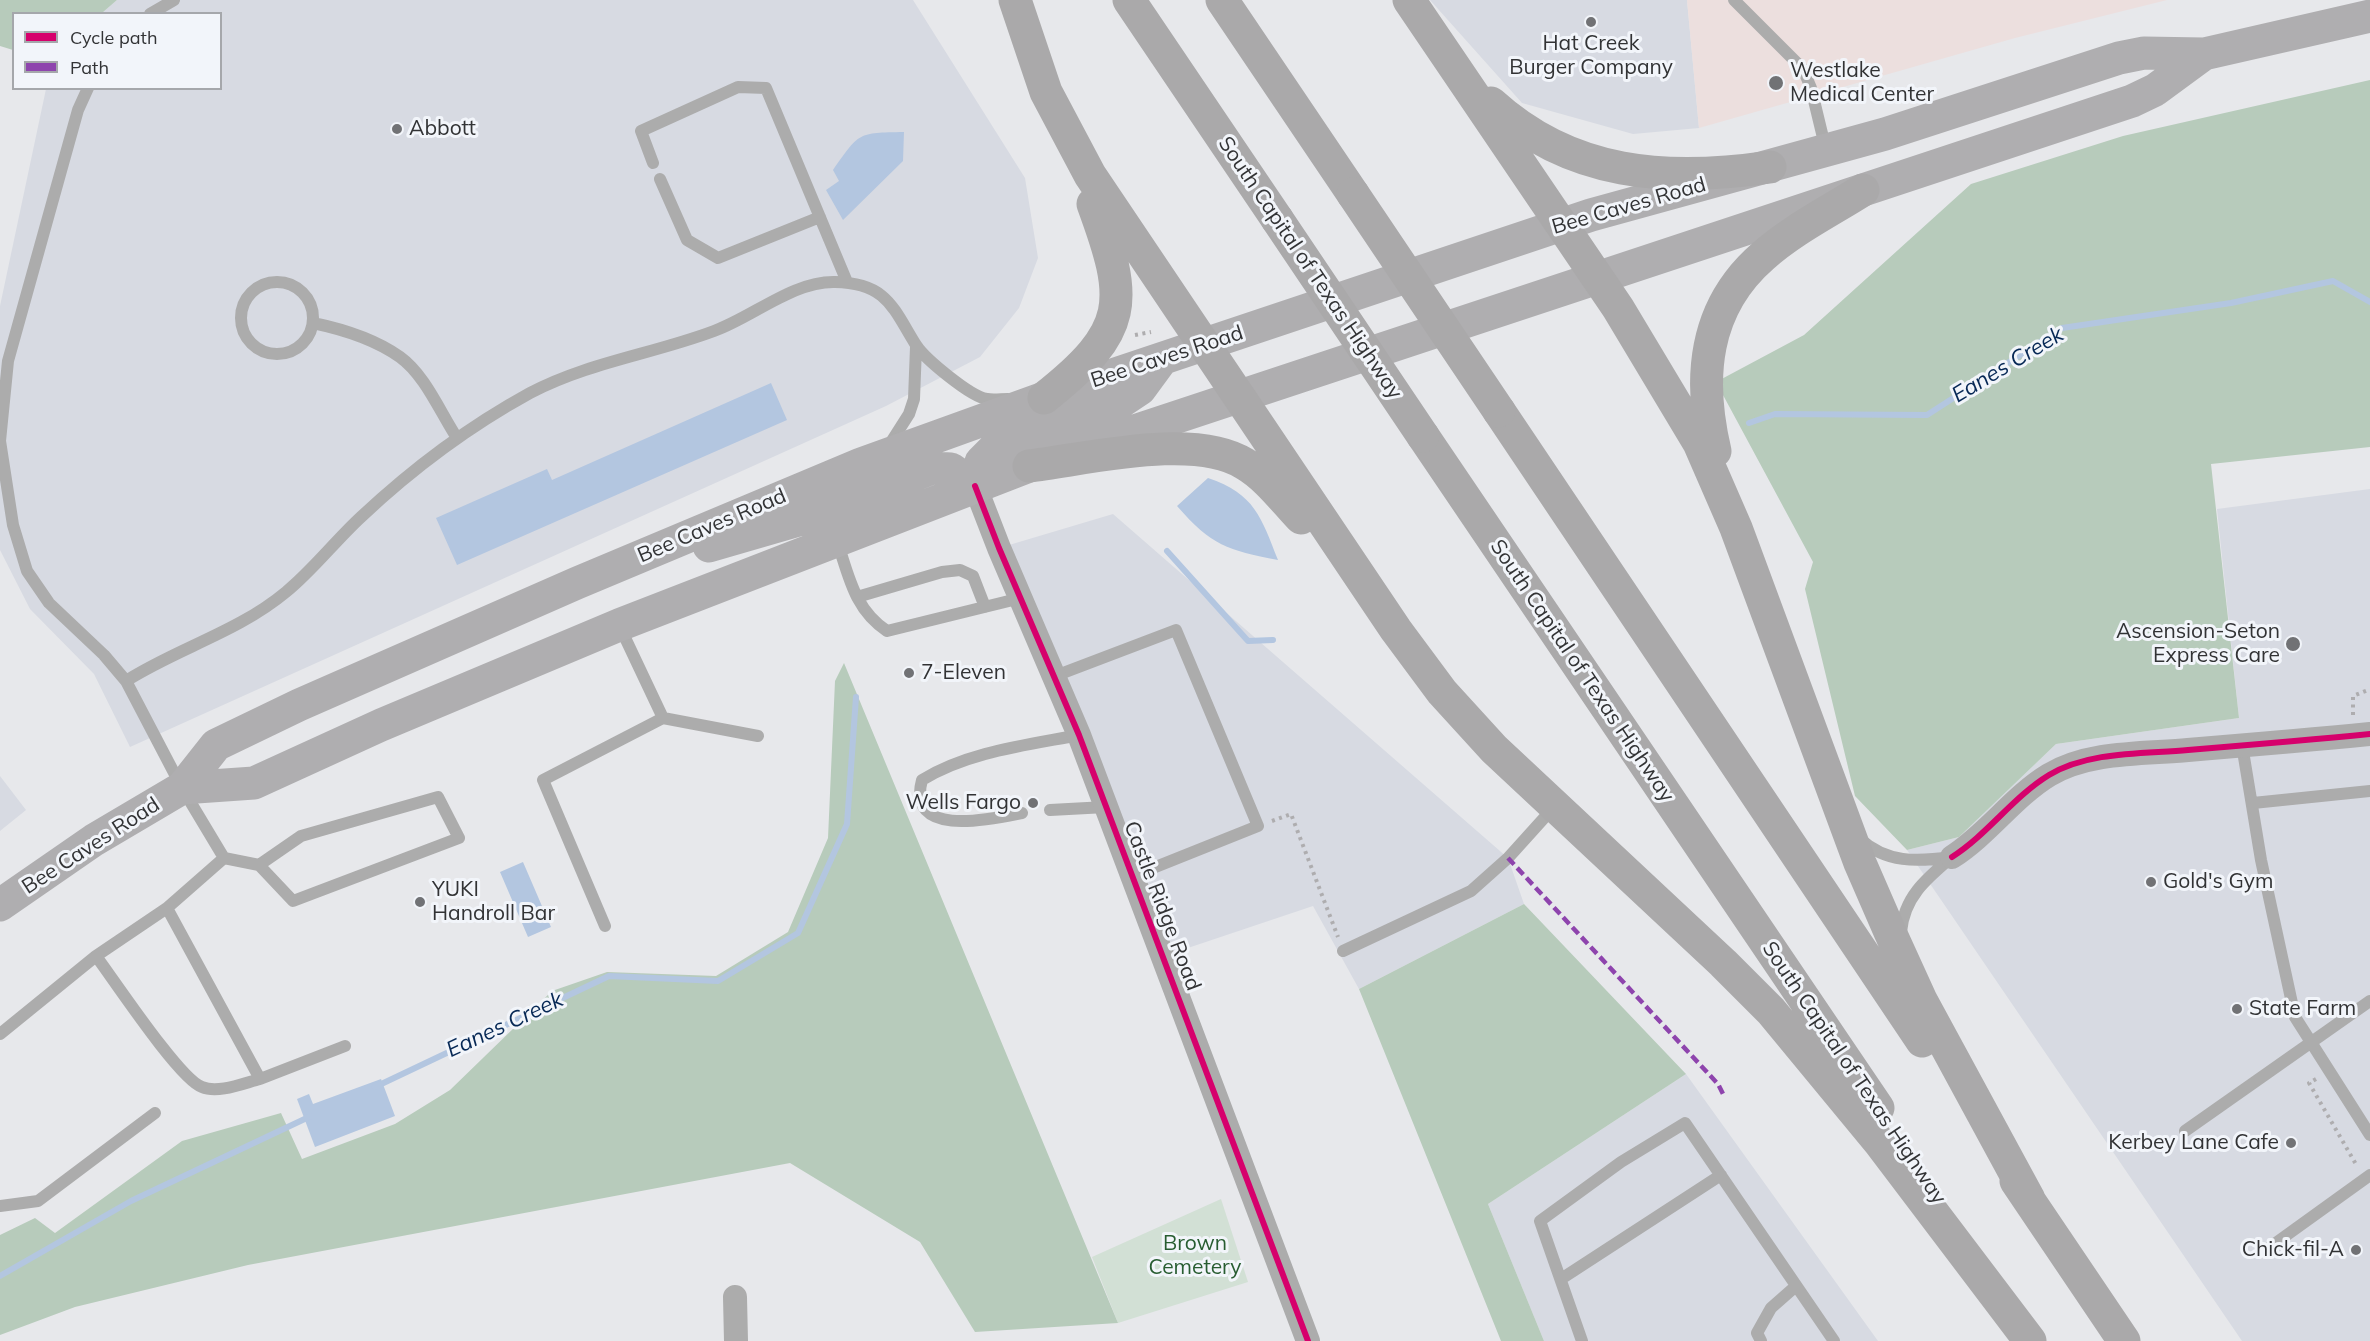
<!DOCTYPE html>
<style>
body{margin:0}
#map{position:relative;width:2370px;height:1341px;overflow:hidden;background:#e7e8eb;font-family:Mulish,sans-serif}
canvas{display:block}
.legend{position:absolute;left:12px;top:12px;width:210px;height:78px;box-sizing:border-box;background:#f2f5fa;border:2px solid #a5a7ab;margin:0;padding:8px 10px;list-style:none;font-size:18px;color:#323335}
.legend li{display:flex;align-items:center;gap:12px;height:30px}
.legend b{width:30px;border:2px solid #a5a7ab}
</style>
<div id="map">
<canvas width="2370" height="1341"></canvas>
<ul class="legend">
<li><b style="height:8px;background:#d6006c"></b>Cycle path</li>
<li><b style="height:8px;background:#8e44ad"></b>Path</li>
</ul>
</div>
<script>
const g = document.querySelector('canvas').getContext('2d');
g.lineJoin = 'round';
function paint(path, color) { g.fillStyle = color; g.fill(path, 'evenodd'); }
function trace(path, color, width, dash) { g.strokeStyle = color; g.lineWidth = width; g.lineCap = dash ? 'butt' : 'round'; g.setLineDash(dash || []); g.stroke(path); }
function label(font, color, halo, rows, align = 'center') {
  g.font = font + ' Mulish,sans-serif'; g.lineWidth = 6; g.setLineDash([]); g.textBaseline = 'middle'; g.strokeStyle = halo; g.fillStyle = color; for (const [text, x, y, turn = 0] of rows) {
    g.save(); g.translate(x, y); g.rotate((+turn || 0) * Math.PI / 180); g.textAlign = isNaN(turn) ? turn : align; if (halo) g.strokeText(text, 0, 0); g.fillText(text, 0, 0); g.restore();
  }
}
paint(new Path2D(`
 M117,0H913L1025,178L1038,258L1019,308L980,357L886,406L130,747L94,674L30,609L0,550V306L46,89L220,88V14L102,13Z
 M1430,0H1687L1699,128L1633,134L1522,103Z
 M2370,489V1341H2242L1907,850L1959,837L2056,744L2239,718L2217,509Z
 M1113,514L1508,858L1524,904L1359,989L1313,906L1164,956L999,548Z
 M0,776L26,810L0,831Z
 M1686,1074L1878,1341H1544L1488,1204Z`), '#d7dae2');
paint(new Path2D(`
 M1687,0H2167L2015,38L1699,128Z`), '#ecdfde');
paint(new Path2D(`
 M1221,1199L1248,1282L1118,1323L1092,1257Z`), '#d2e0d5');
paint(new Path2D(`
 M0,0H117L102,13L14,14L13,50L0,46Z
 M2370,80V447L2211,464L2239,718L2056,744L1959,837L1907,850L1855,796L1805,589L1813,562L1716,382L1804,335L1971,184L2123,136Z
 M844,663L1118,1323L975,1332L920,1242L790,1163L248,1265L75,1307L0,1335V1235L35,1218L55,1233L182,1141L281,1113L302,1159L395,1124L450,1090L552,991L607,972L716,976L788,932L828,838L835,681Z
 M1524,904L1686,1074L1488,1204L1544,1341H1501L1359,989Z`), '#b7cbbb');
paint(new Path2D(`
 M904,132L903,161L843,220L826,190L839,181L833,170C860,132 857,133 904,132Z
 M771,383L787,420L457,565L436,518L547,469L552,480Z
 M1208,478C1255,494 1261,517 1278,560C1227,550 1212,546 1177,506Z
 M523,862L551,927L528,937L500,872Z
 M381,1079L395,1116L315,1147L297,1099L309,1094L313,1104Z`), '#b3c6e0');
trace(new Path2D(`
 M1749,423L1775,414L1927,415L2062,328L2231,303L2333,281L2370,302
 M1167,551L1248,641L1273,640
 M375,1087L609,976L718,981L798,933L847,824L856,697
 M0,1276L131,1201L311,1116`), '#b3c6e0', 6);
trace(new Path2D(`
 M1135,335L1151,332
 M2353,715V696L2368,690
 M1272,821L1291,814L1338,937
 M2316,1079L2309,1083L2357,1166`), '#aeadaf', 4, [3, 4.5]);
trace(new Path2D(`
 M1734,0L1803,69L1811,88L1826,150
 M150,14L174,0
 M88,88L78,110L8,361L0,441L13,525L27,571L49,603L104,655L126,681L182,788L224,858L259,865L293,901L459,838L438,797L301,836L259,865
 M653,163L641,131L738,87L766,88L847,282
 M660,179L687,240L718,258L820,217
 M241 318a36 36 0 1 1 72 0a36 36 0 1 1-72 0Z
 M313,323C342,329 376,340 400,357C425,375 440,412 457,438
 M888,447L909,414L914,399L916,347
 M837,541C849,576 854,609 887,631L1021,598
 M857,597L942,572L960,570L973,576L985,607
 M1055,676L1176,630L1258,826L1133,876
 M126,681C178,648 238,632 286,592C313,570 335,541 361,517C412,469 468,427 530,393C589,362 653,354 714,331C753,317 793,281 835,282C887,283 893,308 916,345C925,359 971,397 987,399C993,400 1001,399 1008,399
 M663,718L758,736
 M2242,745L2261,860L2295,1017L2370,1135
 M2253,803L2370,791
 M1050,810L1106,807
 M1022,813C992,819 906,839 922,780C967,752 1027,745 1079,735
 M1860,839C1886,863 1917,862 1951,857
 M167,908L96,956C114,980 180,1080 202,1087C218,1094 244,1083 260,1079L167,908L224,858
 M605,926L543,780L663,718L620,627
 M1901,932C1904,897 1926,879 1952,857
 M1343,951L1471,891L1508,858L1554,807
 M0,1034L96,956
 M260,1079L345,1046
 M2185,1131L2370,1001
 M0,1206L38,1201L155,1113
 M2266,1250L2370,1175
 M1561,1279L1721,1175
 M1582,1341L1540,1221L1621,1162L1685,1123L1834,1341
 M1761,1341L1757,1333L1771,1308L1796,1286`), '#acacac', 12);
trace(new Path2D(`
 M975,486L999,548L1079,735L1308,1341
 M1952,857C1988,834 2013,797 2049,775C2089,751 2144,754 2188,750C2249,745 2309,740 2370,734
 M735,1297L736,1341`), '#acacac', 24);
trace(new Path2D(`
 M975,486L981,462L996,447L1116,405L1140,389L1162,359
 M709,546L809,517L932,468L951,469L975,486
 M182,788L254,783L381,725L619,625L1029,466L2132,101L2155,90L2204,54
 M0,905L94,840L182,788L216,745L299,705L577,583L861,464L1044,398L1591,215L1885,134L2119,58L2144,53L2204,54L2370,16`), '#afaeb0', 33);
trace(new Path2D(`
 M1015,0L1046,92L1090,175L1396,630L1442,692L1494,749L1723,963L1771,1011L1880,1143L2030,1341
 M1129,0L1277,219
 M1222,0L1353,194
 M1409,0L1618,308L1699,443L1736,528L1860,863L1890,932L1921,1000L2029,1199
 M1491,103C1571,176 1667,182 1770,167
 M1044,398C1130,330 1129,302 1093,204
 M1499,411L1922,1041
 M1423,436L1878,1108
 M1715,451C1698,379 1703,308 1763,256C1792,230 1830,211 1863,190
 M1029,466C1088,459 1195,432 1245,464C1267,477 1283,499 1301,518
 M2016,1181L2124,1341`), '#aaa9aa', 33);
trace(new Path2D(`
 M1353,194L1499,411
 M1277,219L1423,436`), '#aaa9aa', 33);
trace(new Path2D(`
 M1508,858L1718,1084L1724,1096`), '#8e44ad', 4.5, [9, 4.5]);
trace(new Path2D(`
 M975,486L999,548L1079,735L1308,1341
 M1952,857C1988,834 2013,797 2049,775C2089,751 2144,754 2188,750C2249,745 2309,740 2370,734`), '#d6006c', 6);
for (const [x, y, r, color] of [
 [1591,22,6,"#717275"],
 [1776,83,8,"#717275"],
 [397,129,6,"#717275"],
 [2293,644,8,"#717275"],
 [909,673,6,"#717275"],
 [1033,803,6,"#717275"],
 [2151,882,6,"#717275"],
 [420,902,6,"#717275"],
 [2237,1009,6,"#717275"],
 [2291,1143,6,"#717275"],
 [2356,1250,6,"#717275"]
]) { const dot = new Path2D(); dot.arc(x, y, r, 0, 2 * Math.PI); g.fillStyle = color; g.fill(dot); trace(dot, '#f2f5fa', 2); }
label('21px', '#323335', '#f2f5fa', [
 ["Hat Creek",1591,44,"center"],
 ["Burger Company",1591,68,"center"],
 ["Westlake",1790,71],
 ["Medical Center",1790,95],
 ["Abbott",409,129],
 ["Ascension-Seton",2280,632,"right"],
 ["Express Care",2280,656,"right"],
 ["7-Eleven",921,673],
 ["Wells Fargo",1021,803,"right"],
 ["Gold's Gym",2163,882],
 ["YUKI",432,890],
 ["Handroll Bar",432,914],
 ["State Farm",2249,1009],
 ["Kerbey Lane Cafe",2279,1143,"right"],
 ["Chick-fil-A",2344,1250,"right"]
], 'left');
label('21px', '#323335', '#f2f5fa', [
 ["Bee Caves Road",1629,206,-16],
 ["South Capital of Texas Highway",1310,268,56],
 ["Bee Caves Road",1167,357,-18],
 ["Bee Caves Road",712,526,-23],
 ["South Capital of Texas Highway",1582,671,56],
 ["Bee Caves Road",91,846,-33],
 ["Castle Ridge Road",1162,906,69],
 ["South Capital of Texas Highway",1854,1073,56]
]);
label('21px', '#285d31', '#f2f5fa', [
 ["Brown",1195,1244],
 ["Cemetery",1195,1268]
]);
label('italic 22px', '#062855', '#f2f5fa', [
 ["Eanes Creek",2008,365,-31],
 ["Eanes Creek",505,1025,-25]
]);
</script>
